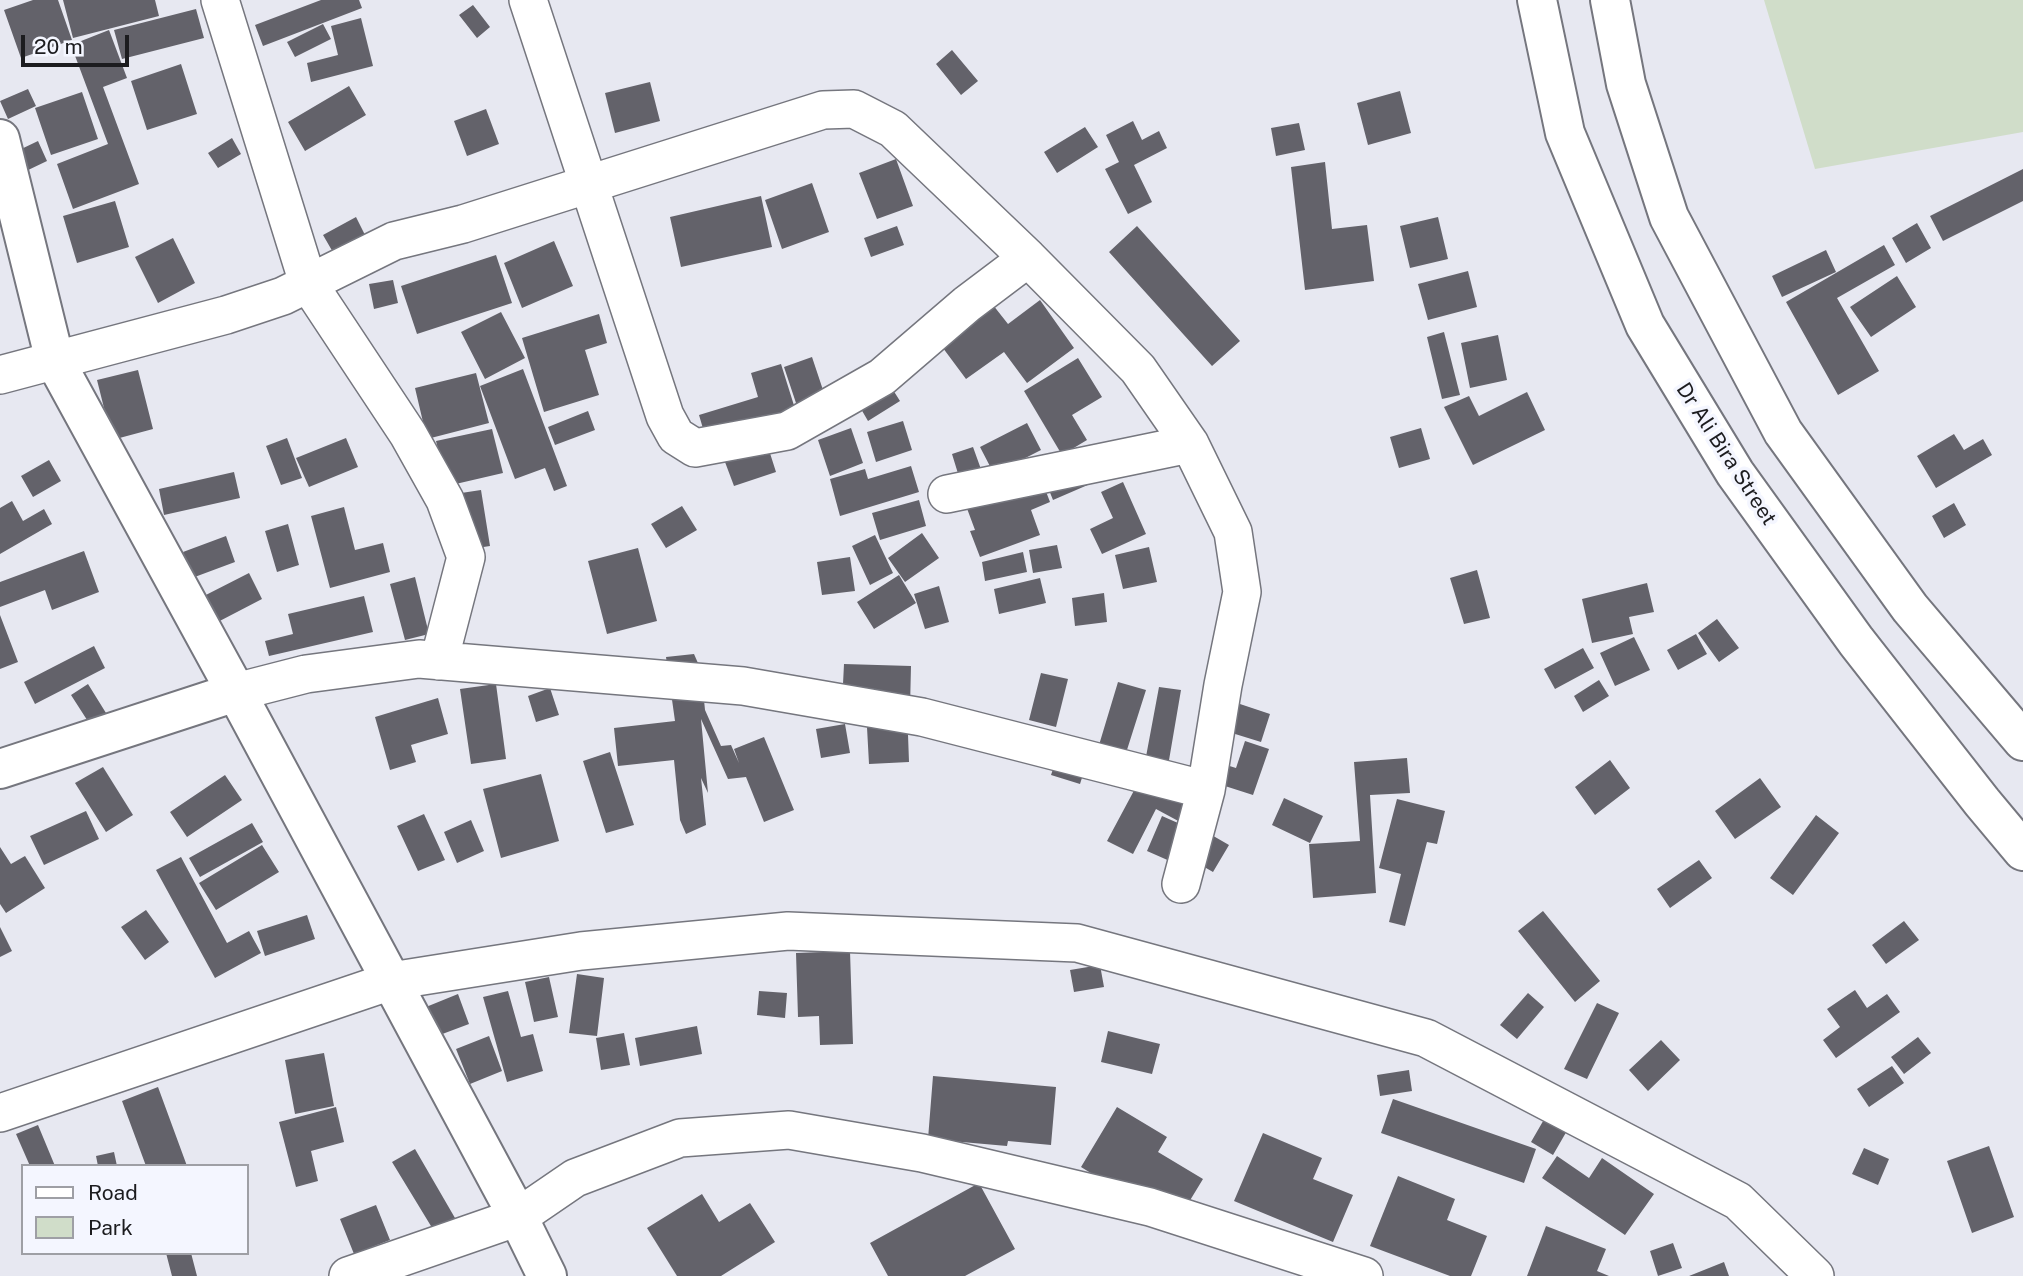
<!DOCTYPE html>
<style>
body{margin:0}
#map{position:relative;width:2023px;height:1276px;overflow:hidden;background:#e7e8f1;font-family:"Public Sans",sans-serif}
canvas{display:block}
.legend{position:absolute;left:21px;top:1164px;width:228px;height:91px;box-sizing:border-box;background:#f4f6ff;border:2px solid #9e9fa5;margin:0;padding:9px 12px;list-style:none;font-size:21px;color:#1c1c1f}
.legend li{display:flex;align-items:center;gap:14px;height:35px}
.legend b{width:35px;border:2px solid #9e9fa5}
.scale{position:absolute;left:21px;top:35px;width:108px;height:32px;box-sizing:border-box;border:4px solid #1c1c1f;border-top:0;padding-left:9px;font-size:21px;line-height:24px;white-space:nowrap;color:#1c1c1f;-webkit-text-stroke:5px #f4f6ff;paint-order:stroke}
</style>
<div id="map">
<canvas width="2023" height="1276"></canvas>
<ul class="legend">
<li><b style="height:9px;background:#fff"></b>Road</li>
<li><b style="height:19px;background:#d0ddc9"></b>Park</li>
</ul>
<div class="scale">20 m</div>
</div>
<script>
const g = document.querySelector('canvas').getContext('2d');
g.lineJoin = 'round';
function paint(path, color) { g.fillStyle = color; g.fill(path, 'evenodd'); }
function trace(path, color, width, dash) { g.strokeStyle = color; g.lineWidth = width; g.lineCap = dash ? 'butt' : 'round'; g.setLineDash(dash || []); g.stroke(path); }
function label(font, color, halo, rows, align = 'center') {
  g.font = font + ' "Public Sans",sans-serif'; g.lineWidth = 7; g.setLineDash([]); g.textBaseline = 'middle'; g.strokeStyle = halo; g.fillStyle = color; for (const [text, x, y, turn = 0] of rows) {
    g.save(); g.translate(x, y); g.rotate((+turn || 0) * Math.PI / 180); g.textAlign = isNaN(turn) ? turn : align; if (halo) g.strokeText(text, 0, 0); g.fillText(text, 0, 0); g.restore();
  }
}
paint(new Path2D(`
 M1764,0H2023V132L1815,169Z`), '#d0ddc9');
paint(new Path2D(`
 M33,0H58L72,40L21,58L4,10Z
 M63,0H155L159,16L73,38Z
 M321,0H359L362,8L263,46L255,25Z
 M473,5L490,27L477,38L459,15Z
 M196,9L204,38L122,59L114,30Z
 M361,18L373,66L311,82L307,63L338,55L331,26Z
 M323,24L331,39L295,57L287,42Z
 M109,30L127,78L103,87L139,184L73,209L57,164L108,144L71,45Z
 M952,50L978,81L961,95L936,64Z
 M181,64L197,114L147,130L131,81Z
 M650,82L660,121L615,133L605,93Z
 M349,86L366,115L305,151L288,122Z
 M28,89L36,106L8,119L0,101Z
 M1400,91L1411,133L1368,145L1357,103Z
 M82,92L98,139L51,155L35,108Z
 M486,109L499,144L467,156L454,121Z
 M1133,121L1142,140L1159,131L1167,148L1134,165L1152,202L1128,214L1105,169L1119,162L1106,135Z
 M1299,123L1305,150L1276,156L1271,128Z
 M1085,127L1098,147L1057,173L1044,152Z
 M232,138L241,154L218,168L208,153Z
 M38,141L47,161L24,172L15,152Z
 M896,159L913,206L877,219L859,173Z
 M1325,162L1332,229L1367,225L1374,281L1305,290L1291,167Z
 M2023,169V201L1943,241L1930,216Z
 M812,183L829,232L782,249L765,200Z
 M761,196L772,247L681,267L670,217Z
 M115,201L129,247L77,263L63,216Z
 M356,217L366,237L334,254L323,235Z
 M1438,217L1448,259L1410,268L1400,226Z
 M1917,223L1931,248L1906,263L1892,238Z
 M897,226L904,245L871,257L864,238Z
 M1137,226L1240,341L1212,366L1109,252Z
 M173,238L195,283L158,303L135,257Z
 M554,241L573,286L522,308L504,263Z
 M1884,245L1895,265L1837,298L1879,371L1838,395L1786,302Z
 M1826,250L1836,272L1782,297L1772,276Z
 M496,255L512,303L417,334L401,286Z
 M1468,271L1477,307L1428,320L1418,284Z
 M1897,276L1916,307L1871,337L1850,307Z
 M393,280L398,303L374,309L369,284Z
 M1040,300L1074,348L1027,383L1004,352L966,379L940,344L993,305L1008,324Z
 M501,312L525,358L485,379L461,332Z
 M599,314L607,343L585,350L599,395L544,412L522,338Z
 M1444,332L1460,395L1442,399L1427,337Z
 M1498,335L1507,380L1470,388L1461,343Z
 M812,357L826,399L798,409L784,367Z
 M1078,358L1102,397L1072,415L1087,440L1062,455L1024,391Z
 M781,364L797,415L707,442L699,415L758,397L751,373Z
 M523,369L567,486L554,491L545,468L515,479L480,386Z
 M138,370L153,429L112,440L97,380Z
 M476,373L489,423L427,439L415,388Z
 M888,382L900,401L868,421L857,402Z
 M1527,392L1545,430L1473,465L1444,407L1469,396L1479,416Z
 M588,411L595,430L555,445L548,427Z
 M903,421L912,450L876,462L867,432Z
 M1027,423L1041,450L994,474L980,447Z
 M851,428L863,463L830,476L818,440Z
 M1421,428L1430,459L1399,468L1390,437Z
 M492,429L503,473L447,486L436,441Z
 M1954,434L1964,450L1983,439L1992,455L1936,488L1917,456Z
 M287,438L302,478L281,485L266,446Z
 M346,438L358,467L309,487L296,458Z
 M768,447L776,472L734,486L725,462Z
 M973,447L982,472L960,480L952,454Z
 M1077,454L1090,484L1053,500L1041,470Z
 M49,460L61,481L33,497L21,476Z
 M911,466L919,492L840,516L830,479L865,469L868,479Z
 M1037,468L1050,502L1031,510L1040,535L980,557L970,531L975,530L962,495Z
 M234,472L240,498L164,515L159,489Z
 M1123,482L1146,534L1102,554L1090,529L1113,518L1101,492Z
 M481,490L490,546L457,551L448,495Z
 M919,500L926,526L880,540L872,513Z
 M12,501L23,521L44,509L52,524L0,554V508Z
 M1954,503L1966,525L1944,538L1932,516Z
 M682,506L697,530L666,548L651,524Z
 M344,507L355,550L383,543L390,572L330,588L311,516Z
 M288,524L299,565L277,572L265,531Z
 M922,533L939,558L905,582L888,558Z
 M875,535L893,573L870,585L852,546Z
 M226,536L235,562L192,578L183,552Z
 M1057,545L1062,568L1033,573L1029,550Z
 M1149,547L1157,582L1123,589L1115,555Z
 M638,548L657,621L607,634L588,561Z
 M84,551L99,592L52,610L45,590L0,607V582Z
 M1023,552L1027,572L985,581L982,562Z
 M850,557L855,591L822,595L817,562Z
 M1477,570L1490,618L1464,624L1450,578Z
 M249,573L262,599L212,625L198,599Z
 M899,575L916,603L874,629L857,602Z
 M415,577L429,634L405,640L390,584Z
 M1040,578L1046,603L999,614L994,589Z
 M1647,583L1654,612L1629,617L1633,634L1592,643L1582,599Z
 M939,586L949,622L925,629L914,594Z
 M1104,593L1107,622L1075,626L1072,598Z
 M364,596L373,632L269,656L265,641L293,634L288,614Z
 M0,615L18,662L0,669Z
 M1717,619L1739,648L1719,662L1698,633Z
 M1696,634L1707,654L1678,670L1667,650Z
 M1634,637L1650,670L1615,686L1600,653Z
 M94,646L105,668L35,704L24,682Z
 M1583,648L1594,668L1555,689L1544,669Z
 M694,654L701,670L705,710L721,746L731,745L739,763L734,749L764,737L794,810L764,822L746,777L728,779L701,719L708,793L701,778L706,825L686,834L680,820L674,760L618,766L614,728L675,721L666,657Z
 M844,664L911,666L910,708L907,707L909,762L869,764L866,709L803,683L843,684Z
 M1041,673L1068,679L1056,727L1029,720Z
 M1599,680L1609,696L1583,712L1574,696Z
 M1118,682L1146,690L1126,753L1099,745Z
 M88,684L106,713L89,723L71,695Z
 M496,684L506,759L471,764L460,689Z
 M1159,687L1181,690L1168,766L1145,762Z
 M550,688L559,715L536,722L528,696Z
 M438,698L448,734L411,745L416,762L390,770L375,717Z
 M1228,700L1270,714L1261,742L1219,729Z
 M845,724L850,753L821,758L816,729Z
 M1245,741L1269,749L1253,795L1200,778L1207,759L1236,768Z
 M1059,751L1088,759L1080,784L1051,775Z
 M610,752L634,825L606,833L583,761Z
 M1407,758L1410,793L1370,795L1376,893L1313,898L1309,844L1360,841L1354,762Z
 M1610,760L1630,788L1595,815L1575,787Z
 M103,767L133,815L106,832L75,783Z
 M1145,770L1196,797L1182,823L1156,809L1133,854L1107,841Z
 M541,774L559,841L501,858L483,789Z
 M225,775L242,800L187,837L170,812Z
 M1760,778L1781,807L1735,839L1715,811Z
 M1284,798L1323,816L1310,843L1272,825Z
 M1397,799L1445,811L1437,844L1427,842L1405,926L1389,922L1401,874L1379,868Z
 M86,811L99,839L44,865L30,836Z
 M424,814L445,860L418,871L397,826Z
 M1816,815L1839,833L1793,895L1770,878Z
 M1162,816L1187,827L1172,862L1147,851Z
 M471,820L484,851L457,863L444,832Z
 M252,823L263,842L200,877L189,858Z
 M1196,826L1229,845L1213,872L1180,853Z
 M262,845L279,872L216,910L199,883Z
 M0,847L11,864L25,856L45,888L6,913L0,904Z
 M181,857L227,943L249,931L261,953L215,978L156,870Z
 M1699,860L1712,878L1670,908L1657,889Z
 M146,910L169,942L145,960L121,927Z
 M1543,911L1600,981L1575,1002L1518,931Z
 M307,915L315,939L265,956L257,931Z
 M1904,921L1919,940L1886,964L1872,945Z
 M0,927L12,951L0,957Z
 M850,951L853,1044L820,1045L819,1016L798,1017L796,953Z
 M1100,965L1104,987L1074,992L1070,970Z
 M577,974L604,978L597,1036L569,1033Z
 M549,977L558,1017L534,1022L525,982Z
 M1855,990L1867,1008L1887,994L1900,1012L1836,1058L1823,1040L1840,1027L1827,1009Z
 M508,991L521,1037L533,1034L543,1071L507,1082L483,997Z
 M759,991L787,993L785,1018L757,1015Z
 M1528,993L1544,1007L1517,1039L1500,1025Z
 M458,994L469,1024L437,1036L426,1007Z
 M1597,1003L1619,1013L1587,1079L1564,1069Z
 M697,1026L702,1054L640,1066L635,1038Z
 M1108,1031L1160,1044L1152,1074L1101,1062Z
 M624,1033L630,1065L601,1070L596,1038Z
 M489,1036L502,1071L470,1084L456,1049Z
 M1918,1037L1931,1053L1904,1074L1891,1057Z
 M1661,1040L1680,1060L1648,1091L1629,1070Z
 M324,1053L334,1106L295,1114L285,1060Z
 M1892,1066L1904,1083L1869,1107L1857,1089Z
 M1409,1070L1412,1091L1380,1096L1377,1075Z
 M933,1076L1056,1087L1051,1145L1008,1141L1007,1146L928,1139Z
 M158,1087L187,1166H146L122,1101Z
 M1393,1099L1536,1149L1524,1183L1381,1133Z
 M336,1107L344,1142L311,1151L318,1181L296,1187L279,1122Z
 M1117,1107L1167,1137L1158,1152L1203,1179L1175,1225L1081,1167Z
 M1546,1116L1568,1129L1553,1155L1531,1142Z
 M38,1125L55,1166H30L16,1134Z
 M1263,1133L1322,1158L1313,1179L1353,1195L1333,1242L1234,1201Z
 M1989,1146L2014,1217L1972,1233L1947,1161Z
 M1864,1148L1889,1159L1878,1185L1852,1174Z
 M415,1149L455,1218L434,1231L392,1162Z
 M114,1152L117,1166H98L96,1156Z
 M1557,1156L1589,1178L1602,1158L1654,1194L1625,1235L1542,1178Z
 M1398,1176L1455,1199L1447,1220L1487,1236L1471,1276H1450L1370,1246Z
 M979,1183L1015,1249L965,1276H888L870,1243Z
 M702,1194L719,1222L750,1203L775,1242L721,1276H677L647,1228Z
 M376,1205L390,1240L354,1254L340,1219Z
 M1546,1226L1606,1249L1597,1271L1609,1276H1527Z
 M1673,1243L1682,1268L1658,1276L1650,1251Z
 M166,1253H191L197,1276H172Z
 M1724,1262L1729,1276H1689Z`), '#63626a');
const street = new Path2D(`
 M220,0L308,283L408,434L445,500L466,557L439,661
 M528,0L665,416L676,436L695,448L787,431L882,377L967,304L1028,258
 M0,375L226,315L283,296L394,241L463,224L823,110L854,109L893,129L1028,258L1138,369L1190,444L1233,532L1242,592L1223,685L1206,790L1181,884
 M947,494L1190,444
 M236,692L306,674L419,659L743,686L922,717L1206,790
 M0,1113L391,981L581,951L788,931L1077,943L1426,1038L1738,1201L1815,1276
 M348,1276L518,1217L575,1178L680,1138L789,1130L922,1153L1150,1207L1364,1276`);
const secondary = new Path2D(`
 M0,139L55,361L236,692L518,1217L547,1276
 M0,769L236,692`);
const primary = new Path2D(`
 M1537,0L1565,133L1645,325L1735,473L1856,641L1982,802L2023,851
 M1610,0L1626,84L1669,217L1783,432L1910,608L2023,741`);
trace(street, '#75767e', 40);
trace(secondary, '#75767e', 42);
trace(primary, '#75767e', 42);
trace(street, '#fff', 37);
trace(secondary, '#fff', 38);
trace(primary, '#fff', 38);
label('21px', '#1c1c1f', '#f4f6ff', [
 ["Dr Ali Bira Street",1726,454,57]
]);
</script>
